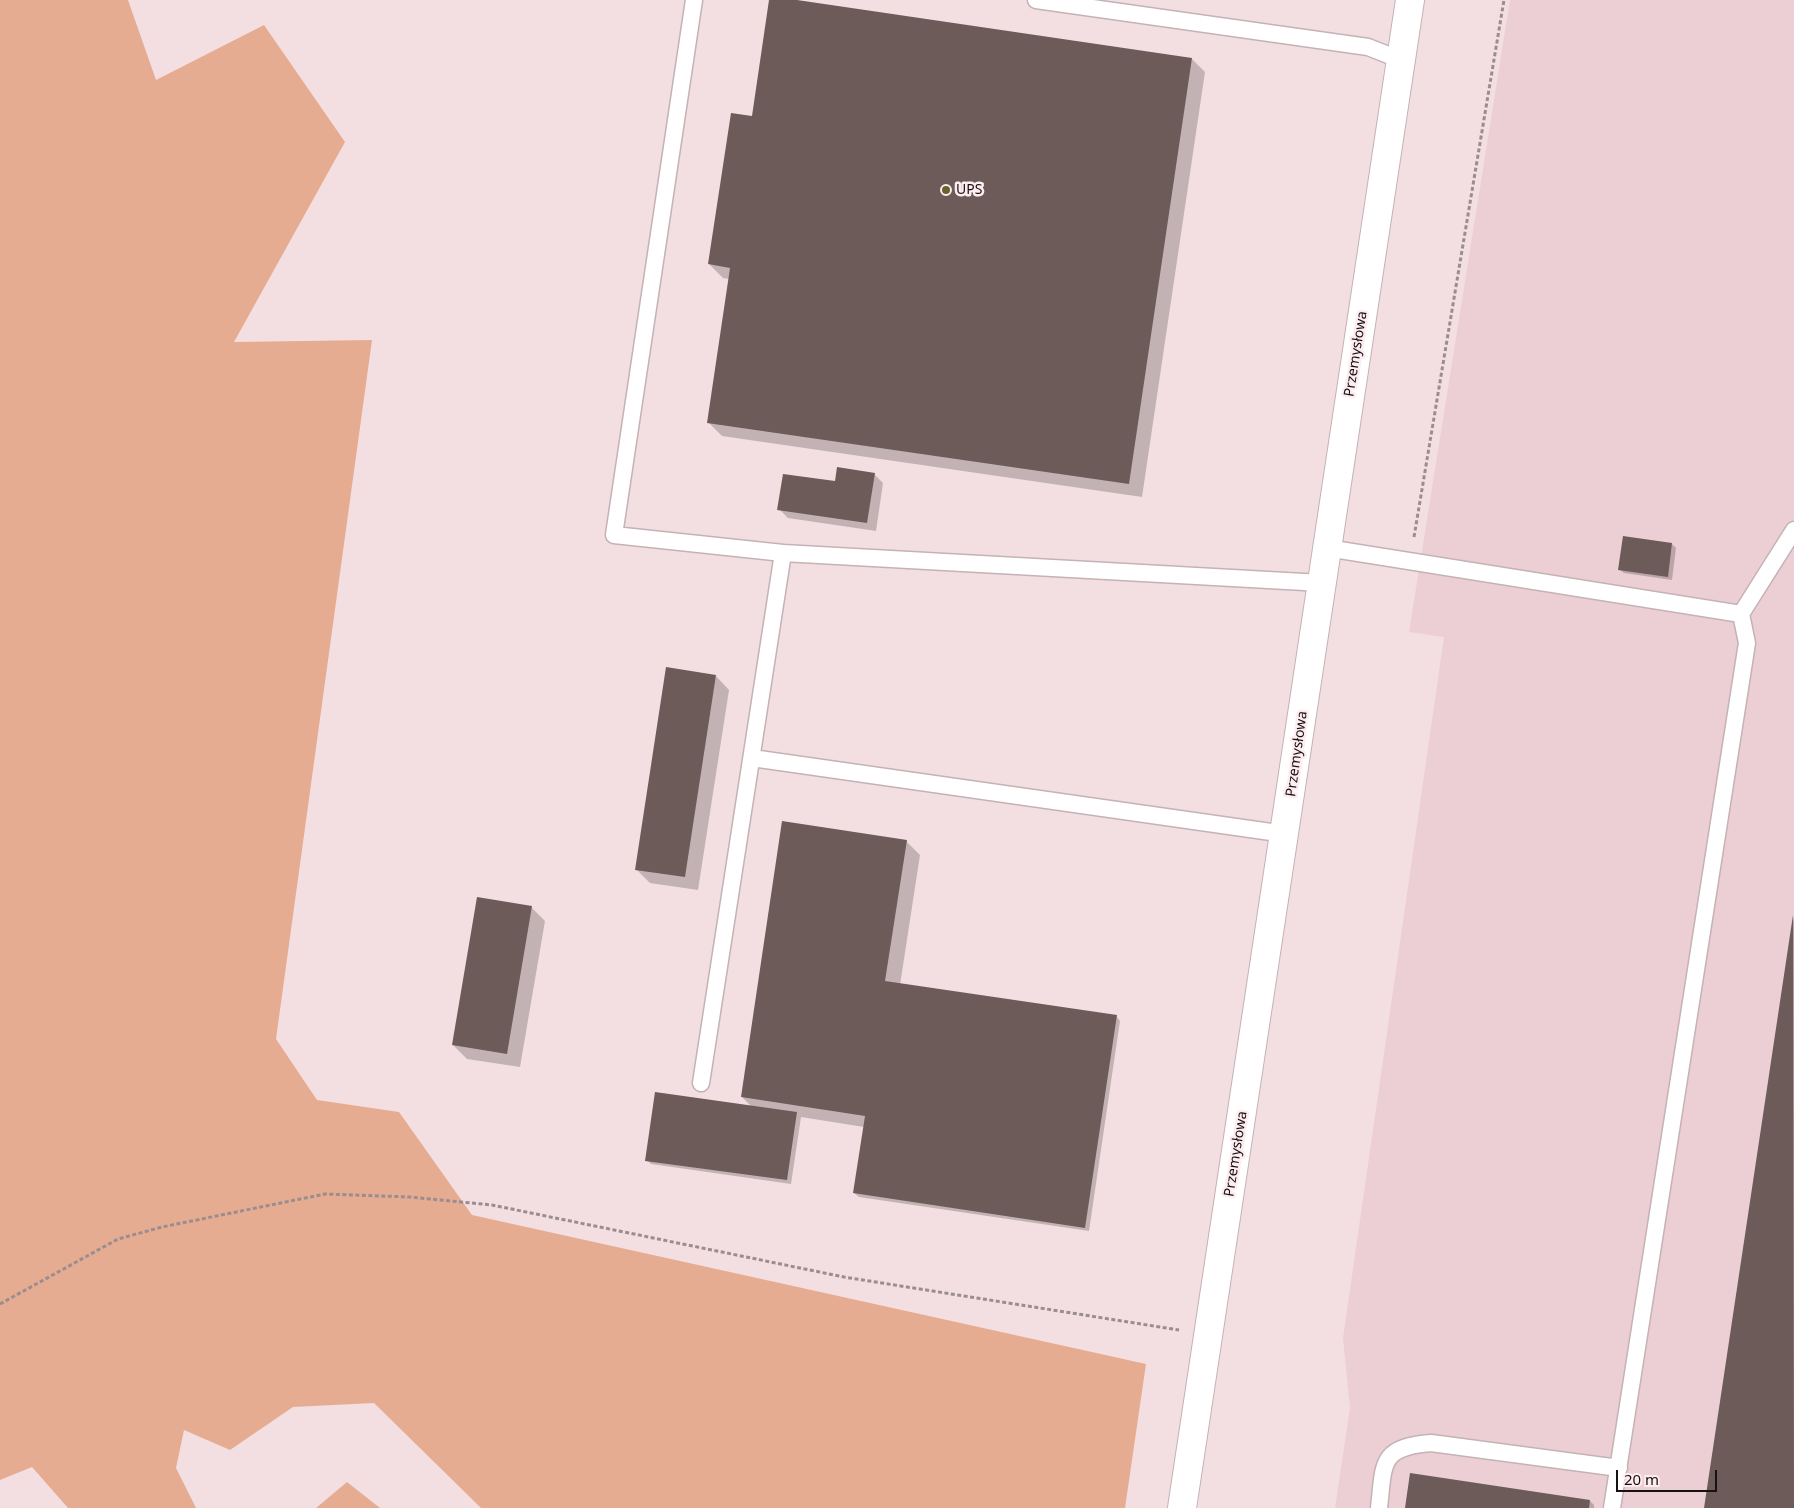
<!DOCTYPE html>
<meta charset="utf-8">
<style>
body{margin:0}
#map{position:relative;width:1794px;height:1508px;overflow:hidden;background:#f3dfe2;font-family:"Noto Sans",sans-serif}
canvas{display:block}
.scale{position:absolute;left:1616px;top:1470px;width:101px;height:22px;box-sizing:border-box;border:2px solid #171112;border-top:0;padding-left:6px;font-size:15px;line-height:18px;white-space:nowrap;color:#171112;-webkit-text-stroke:4px #feedf0;paint-order:stroke}
</style>
<div id="map">
<canvas width="1794" height="1508"></canvas>
<div class="scale">20 m</div>
</div>
<script>
const g = document.querySelector('canvas').getContext('2d');
g.lineJoin = 'round';
function paint(path, color) { g.fillStyle = color; g.fill(path, 'evenodd'); }
function trace(path, color, width, dash) { g.strokeStyle = color; g.lineWidth = width; g.lineCap = dash ? 'butt' : 'round'; g.setLineDash(dash || []); g.stroke(path); }
function label(font, color, halo, rows, align = 'center') {
  g.font = font + ' "Noto Sans",sans-serif'; g.lineWidth = 5; g.setLineDash([]); g.textBaseline = 'middle'; g.strokeStyle = halo; g.fillStyle = color; for (const [text, x, y, turn = 0] of rows) {
    g.save(); g.translate(x, y); g.rotate((+turn || 0) * Math.PI / 180); g.textAlign = isNaN(turn) ? turn : align; if (halo) g.strokeText(text, 0, 0); g.fillText(text, 0, 0); g.restore();
  }
}
paint(new Path2D(`
 M1510,0H1794V1508H1335L1350,1408L1343,1338L1444,637L1409,632Z`), '#eccfd4');
paint(new Path2D(`
 M0,0H128L156,80L264,25L345,142L234,342L372,340L276,1039L317,1100L399,1112L472,1215L1146,1364L1125,1508H481L374,1403L293,1407L230,1450L184,1430L176,1468L196,1508H68L32,1467L0,1480Z
 M347,1482L380,1508H316Z`), '#e6ac91');
paint(new Path2D(`
 M770,0H789L1192,59L1205,72L1142,497L722,436L708,422L729,279L723,278L709,264L754,118Z
 M874,474L883,483L876,531L788,518L779,509L836,483Z
 M1672,544L1676,548L1672,580L1624,573L1619,569Z
 M716,676L729,690L698,890L650,883L636,869Z
 M906,841L920,855L900,985L1116,1016L1120,1021L1089,1231L859,1197L854,1193L864,1127L801,1117L791,1184L651,1164L647,1160L752,1107L742,1097Z
 M531,907L545,921L520,1067L467,1059L453,1045Z
 M1794,916V1508H1706Z
 M1411,1475L1590,1501L1594,1505V1508H1406Z`), '#0003');
paint(new Path2D(`
 M769,0H797L1192,58L1129,484L707,423L730,268L708,264L731,113L752,116Z
 M837,467L875,473L867,523L777,510L783,474L835,481Z
 M1623,536L1672,543L1668,577L1618,570Z
 M666,667L716,675L685,877L635,870Z
 M782,821L907,840L885,981L1117,1015L1085,1228L853,1193L865,1116L741,1097Z
 M477,897L532,906L507,1054L452,1045Z
 M1793,915L1794,1508H1704Z
 M655,1092L797,1112L787,1180L645,1161Z
 M1410,1473L1590,1500L1589,1508H1405Z`), '#6c5b59');
const lane = new Path2D(`
 M694,0L614,535L783,553L1322,583
 M1036,0L1368,47L1401,60
 M1327,548L1741,614L1794,530
 M752,758L1285,834
 M701,1083L783,553
 M1379,1508C1384,1464 1379,1447 1431,1443L1619,1468
 M1612,1508L1747,643L1741,614`);
const street = new Path2D(`
 M1182,1508L1410,0`);
trace(lane, '#c5b2b5', 19);
trace(street, '#c5b2b5', 30);
trace(new Path2D(`
 M1414,537L1504,0
 M0,1304L118,1239L162,1227L325,1194L410,1197L492,1205L844,1277L1179,1330`), '#9b8d8f', 3, [4, 2.5]);
trace(lane, '#fff', 16);
trace(street, '#fff', 28);
for (const [x, y, r, color] of [
 [946,190,5,"#67632f"]
]) { const dot = new Path2D(); dot.arc(x, y, r, 0, 2 * Math.PI); g.fillStyle = color; g.fill(dot); trace(dot, '#feedf0', 2); }
label('14px', '#171112', '#feedf0', [
 ["UPS",956,190]
], 'left');
label('14px', '#171112', '#feedf0', [
 ["Przemysłowa",1356,354,-81],
 ["Przemysłowa",1297,754,-82],
 ["Przemysłowa",1236,1154,-81]
]);
</script>
